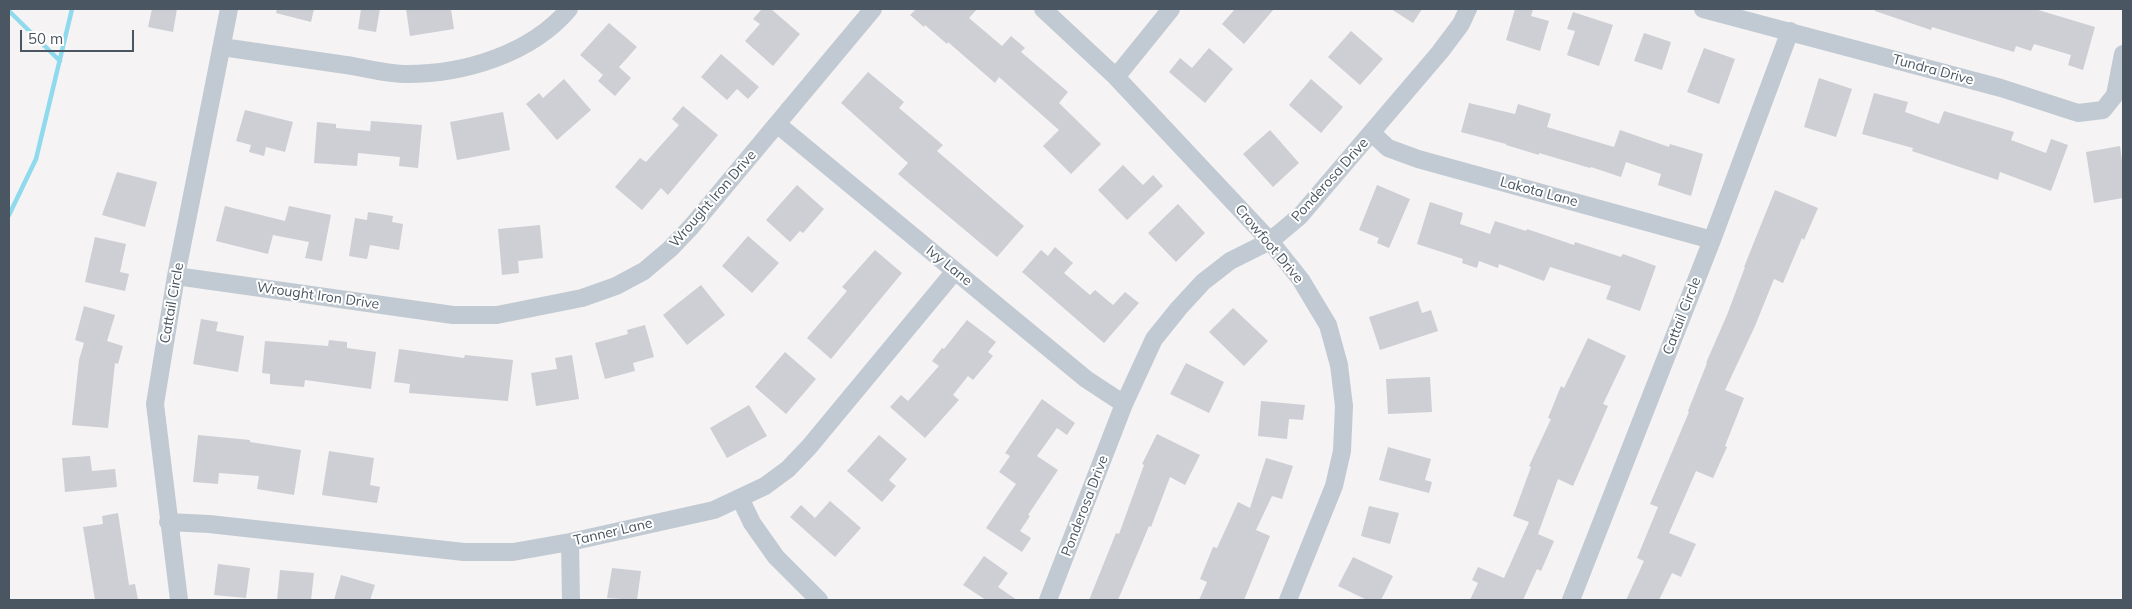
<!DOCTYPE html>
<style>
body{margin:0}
#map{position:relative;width:2132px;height:609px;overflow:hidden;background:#f5f3f3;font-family:Mulish,sans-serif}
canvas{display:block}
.frame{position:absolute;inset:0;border:10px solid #4a5661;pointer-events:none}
.scale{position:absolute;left:20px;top:30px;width:114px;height:22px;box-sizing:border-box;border:2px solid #4a5661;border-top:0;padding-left:6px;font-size:15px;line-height:18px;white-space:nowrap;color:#4a5661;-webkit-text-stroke:4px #fff;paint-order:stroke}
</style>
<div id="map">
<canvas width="2132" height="609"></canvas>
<div class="frame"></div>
<div class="scale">50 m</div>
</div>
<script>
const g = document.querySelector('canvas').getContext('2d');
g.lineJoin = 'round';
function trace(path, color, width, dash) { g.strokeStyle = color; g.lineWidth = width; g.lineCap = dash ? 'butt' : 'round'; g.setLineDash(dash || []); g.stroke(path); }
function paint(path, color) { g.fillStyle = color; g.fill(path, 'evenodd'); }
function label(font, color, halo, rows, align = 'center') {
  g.font = font + ' Mulish,sans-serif'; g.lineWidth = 4; g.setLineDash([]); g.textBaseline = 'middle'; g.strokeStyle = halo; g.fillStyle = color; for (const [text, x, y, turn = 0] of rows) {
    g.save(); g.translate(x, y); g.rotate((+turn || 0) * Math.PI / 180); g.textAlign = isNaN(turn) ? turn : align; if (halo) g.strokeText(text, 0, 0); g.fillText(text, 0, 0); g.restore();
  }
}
trace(new Path2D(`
 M9,11L60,61
 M9,215L36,159L72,9`), '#90daee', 4.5);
paint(new Path2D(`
 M152,9H177L173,32L148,27Z
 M277,9H314L311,22L276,13Z
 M361,9H380L376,32L358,29Z
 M406,9H451L454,29L410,36Z
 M762,9H771L800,34L773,66L745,41L760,24L753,19Z
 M916,9H977L969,18L1002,46L1011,36L1025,48L1021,52L1068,92L1059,103L1101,144L1071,174L1043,146L1059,130L999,77L995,83L948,42L947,44L925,25L924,27L910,15Z
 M1235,9H1274L1244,44L1222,24Z
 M1391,9H1422L1413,23Z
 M1515,9H1533L1531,16L1549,21L1540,51L1506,40Z
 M1875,9H2035L2095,27L2083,70L2068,65L2071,55L2034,44L2031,51L2016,46L2014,52L1932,27L1931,30L1875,11Z
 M1573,12L1613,25L1599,66L1567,55L1575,31L1567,29Z
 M609,23L637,47L619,67L631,78L615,96L598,81L603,75L580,55Z
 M1351,31L1383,59L1360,85L1328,57Z
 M1644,33L1671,42L1662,70L1634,61Z
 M1209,48L1233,69L1205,103L1169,72L1180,58L1192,68Z
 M1704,48L1735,59L1719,104L1687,92Z
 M721,54L759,87L748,99L737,89L727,100L701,77Z
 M868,72L904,102L899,108L943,145L937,151L1024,226L997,257L898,174L908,163L841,103Z
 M1819,78L1852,89L1836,137L1804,127Z
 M564,79L591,110L557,140L526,104L539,93L543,98Z
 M1311,79L1343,107L1321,133L1289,105Z
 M1874,93L1908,102L1905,112L1939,124L1944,111L2014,132L2011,140L2046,153L2051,139L2068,145L2051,191L2000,172L1998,180L1912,151L1913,148L1862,134Z
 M1469,103L1515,114L1518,104L1551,114L1547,127L1614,147L1620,130L1669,147L1670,144L1703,154L1691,196L1658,185L1661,174L1626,162L1621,177L1591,167L1590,168L1539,153V155L1506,145V144L1461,132Z
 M683,106L718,135L668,195L661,188L642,210L615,187L640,158L646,162L679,125L672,119Z
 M245,110L293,122L285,152L266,147L264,156L249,152L251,145L236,141Z
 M503,112L510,150L457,160L450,122Z
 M371,121L422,125L418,168L399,166L400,157L358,153L357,166L314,163L317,122L336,124V128L370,131Z
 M1270,130L1299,163L1273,187L1243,154Z
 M2120,146L2123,168V198L2094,203L2086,152Z
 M1123,165L1143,185L1153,175L1163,186L1127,220L1098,190Z
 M117,172L157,182L145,227L102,215Z
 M797,185L824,209L803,233L800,231L790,242L766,220Z
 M1377,185L1410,199L1389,248L1377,243L1379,238L1359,230Z
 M1775,190L1818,208L1804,240L1802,238L1783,283L1774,279L1755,326L1725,390L1744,398L1725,446L1727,447L1713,478L1696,471L1669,533L1696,544L1681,577L1672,573L1659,600H1626L1644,561L1637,558L1658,507L1650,504L1689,412L1688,411L1707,363H1706L1727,315L1745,267H1744Z
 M1430,202L1463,213L1460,224L1490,234L1495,221L1526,231L1527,229L1574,245L1575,242L1621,257L1623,254L1656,266L1640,311L1606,299L1611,286L1550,267L1544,281L1499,264L1498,268L1479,261L1477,268L1462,263L1463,259L1417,244Z
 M1178,204L1205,233L1176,262L1148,233Z
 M225,206L285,221L289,206L331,215L322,261L305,258L309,242L273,235L268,254L216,241Z
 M368,212L393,216L392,222L403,224L399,250L370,245L367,259L349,256L355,218L367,220Z
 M540,225L543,258L518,261L519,273L502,275L498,229Z
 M748,236L779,263L752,293L722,266Z
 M95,237L126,244L120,272L129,274L125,291L85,282Z
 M1055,247L1073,263L1064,273L1090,295L1095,290L1113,305L1125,292L1139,303L1104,343L1022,272L1041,250L1048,256Z
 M875,250L902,273L831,359L807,338L847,291L842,287Z
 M701,285L725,315L687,345L663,315Z
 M1418,301L1422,313L1431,310L1438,331L1380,350L1369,317Z
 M84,306L115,315L107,341L123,346L118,364L115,363L108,428L72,425L79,360L84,343L75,340Z
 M1233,308L1268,341L1244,366L1209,332Z
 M201,319L218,322L216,331L244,336L238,372L193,364Z
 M967,320L996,342L988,352L993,356L973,380L968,376L953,395L959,400L925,438L890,407L901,395L908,401L939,366L932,361L942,348L944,349Z
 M645,325L654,357L633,363L635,371L605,379L595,343L628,334L627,330Z
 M1588,338L1626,356L1603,404L1608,406L1573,486L1558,479L1538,534L1554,541L1541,571L1537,569L1523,600H1470L1478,583L1472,580L1478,567L1504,578L1529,522L1513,516L1531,467L1529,466L1551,419L1548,418L1561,386L1564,388Z
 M329,340L347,342V348L376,352L371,389L305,380L304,387L270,384V374L262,373L265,341L328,346Z
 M399,349L464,358L465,355L513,360L508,401L409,393L410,384L394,382Z
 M785,352L816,379L786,414L755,387Z
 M572,355L579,399L536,406L531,373L557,369L555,358Z
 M1186,363L1224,382L1209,413L1170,394Z
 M1430,377L1432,412L1388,414L1386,379Z
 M1042,399L1075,423L1067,435L1057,428L1037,456L1058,470L1028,515L1030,516L1020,531L1031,538L1022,552L986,528L1016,484L999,472L1010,456L1005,453Z
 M1261,401L1305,405L1303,420L1289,419L1287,439L1258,436Z
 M749,405L767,436L727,458L710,428Z
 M1157,434L1200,455L1185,485L1170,477L1151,527L1149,526L1118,600H1089L1116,533L1119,534L1144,465L1142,464Z
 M198,435L250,440V442L301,450L294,495L257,489L259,476L219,473L218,484L193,482Z
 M879,435L907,459L889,480L896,486L882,502L847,471Z
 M1388,447L1431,459L1425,480L1432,482L1429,493L1379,480Z
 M329,451L374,458L370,485L380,487L377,503L322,495Z
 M90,456L92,471L115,469L117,487L65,492L62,458Z
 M1266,458L1293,466L1282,499L1272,496L1256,530L1270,536L1244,600H1199L1207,582L1200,579L1213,547L1217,548L1238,502L1250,508Z
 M830,501L861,528L835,557L790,517L801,505L815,518Z
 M1369,506L1399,513L1390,544L1361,536Z
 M118,513L129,585L135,584L138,600H95L83,527L103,524L102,516Z
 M984,556L1008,573L998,587L1017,600H986L963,585Z
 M1353,557L1393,576L1381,600H1367L1338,586Z
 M218,564L250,568L246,598L214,595Z
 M612,568L641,571L637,600L607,598Z
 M280,570L314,573L311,600H277Z
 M341,575L375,585L370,600H334Z`), '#cdcfd5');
trace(new Path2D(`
 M1043,9L1116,77L1270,241L1301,280L1328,325L1339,365L1344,406L1342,451L1334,486L1288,600
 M1703,9L2001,88L2078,113L2103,110L2115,95L2123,54
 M222,47C263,53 305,59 346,65C366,68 387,74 407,74C464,74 531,54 569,9
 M1116,77L1171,9
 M777,124L1086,379L1124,404
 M1372,133L1388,148L1418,159L1712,240
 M176,276L453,315H497L582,298L616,286L644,271L670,249L691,227L873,9
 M740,498L752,523L776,557L819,600
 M168,522L209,524L464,552H513L570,542L714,510L765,486L788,469L809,447L955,271
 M570,542L571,600
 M179,600L155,404L176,276L229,9
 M1048,600L1124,404L1154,339L1179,308L1203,282L1230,261L1270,241L1300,216L1440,52L1461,24L1468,9
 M1571,600L1712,240L1790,31`), '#c1cad2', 18);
label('14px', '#4a5661', '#fff', [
 ["Tundra Drive",1933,70,15],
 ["Ponderosa Drive",1330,180,-48],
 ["Lakota Lane",1539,192,15],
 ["Wrought Iron Drive",713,199,-49],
 ["Crowfoot Drive",1269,244,50],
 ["Ivy Lane",949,266,39],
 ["Wrought Iron Drive",318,296,8],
 ["Cattail Circle",172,303,-80],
 ["Cattail Circle",1682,316,-69],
 ["Ponderosa Drive",1085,506,-69],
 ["Tanner Lane",613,532,-13]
]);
</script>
